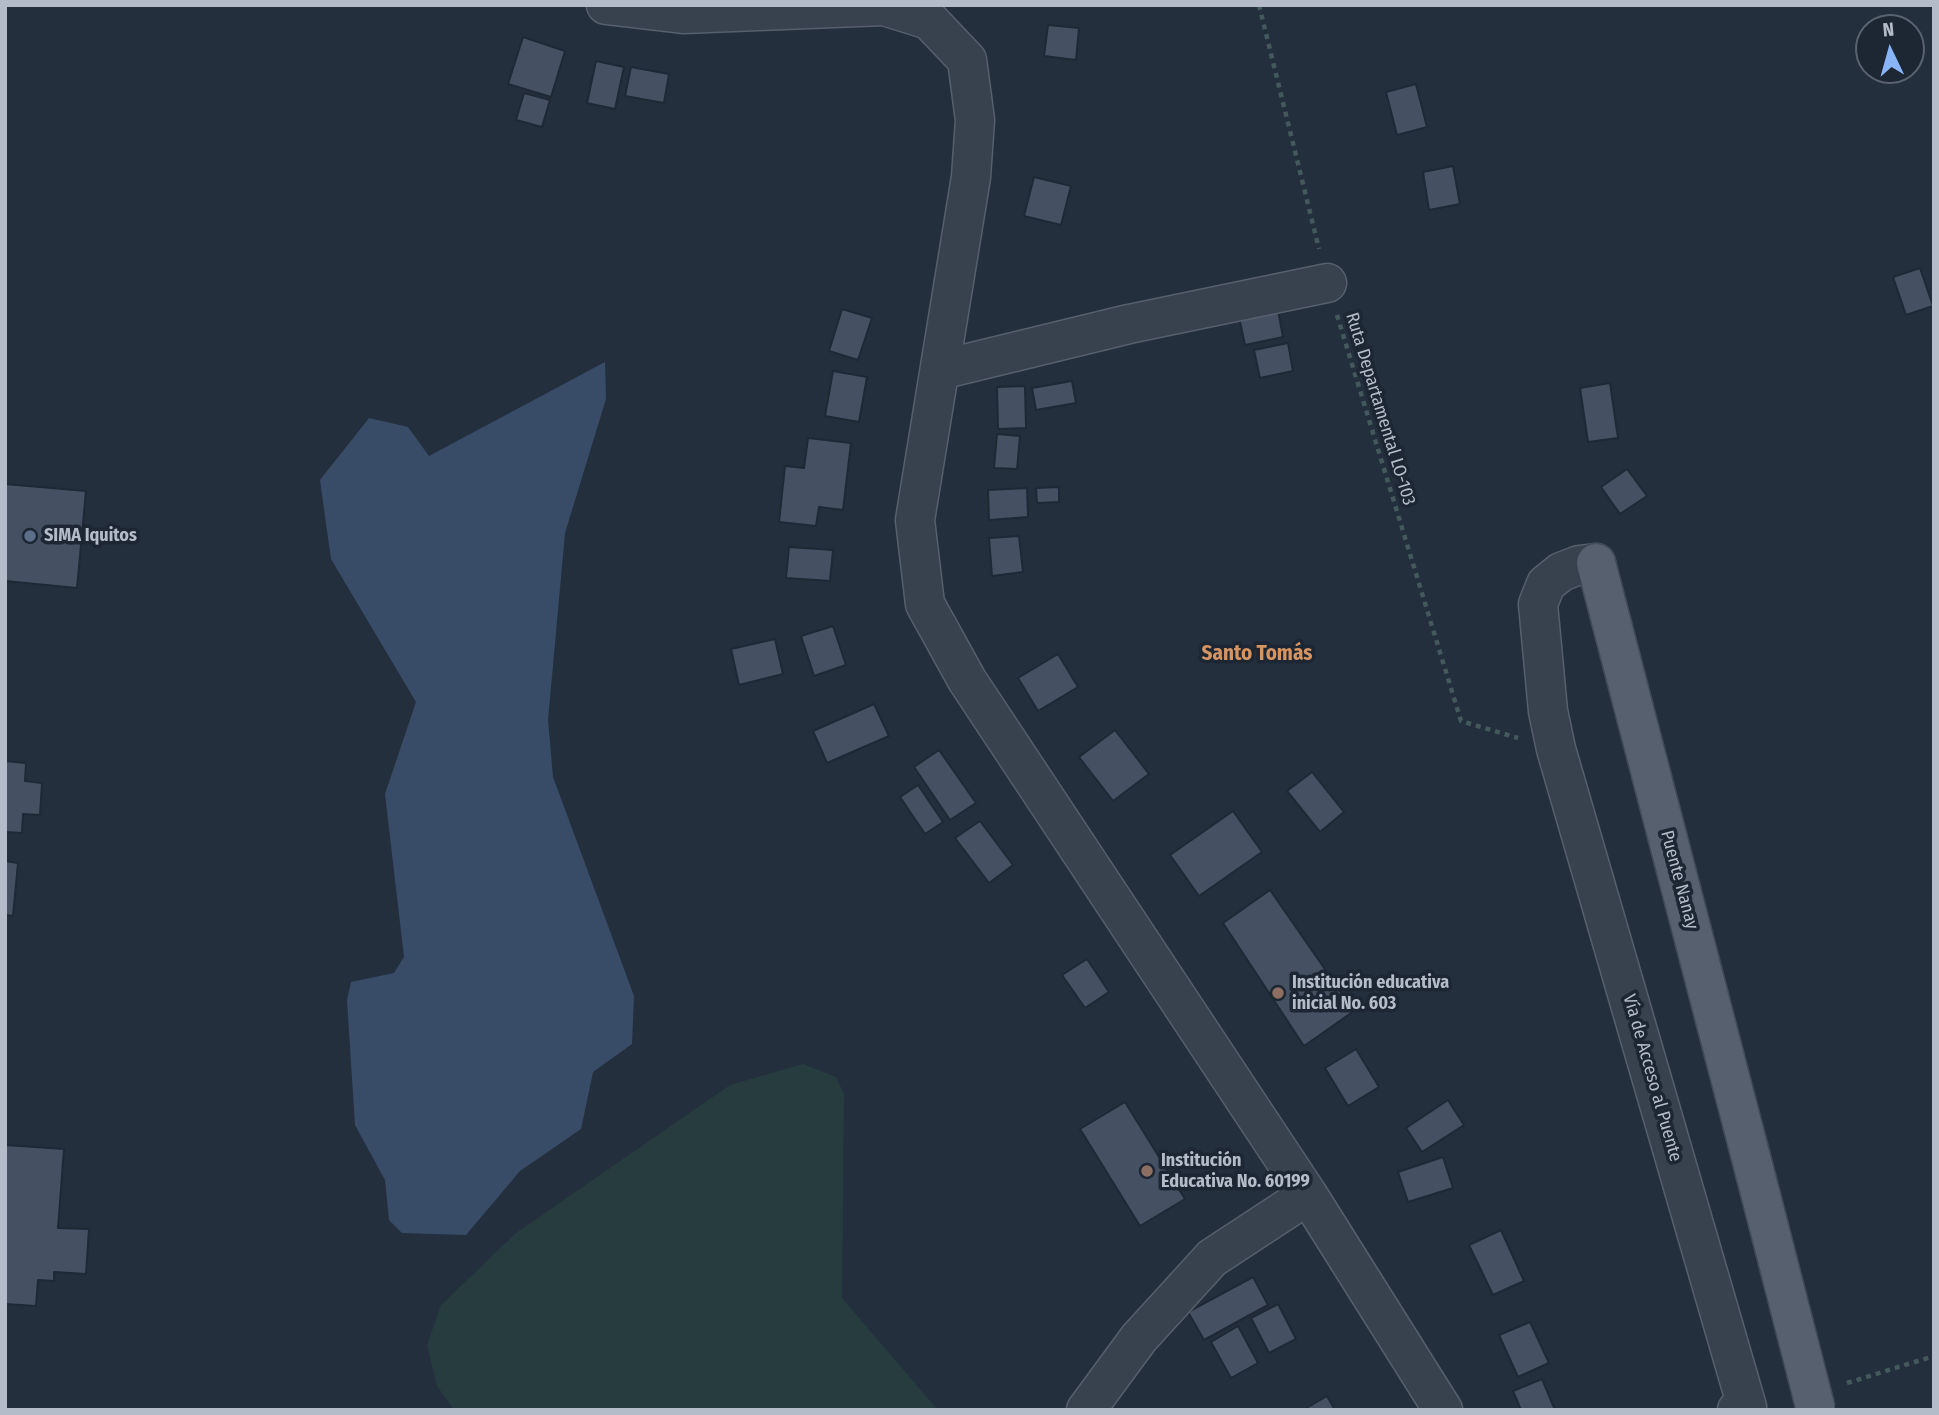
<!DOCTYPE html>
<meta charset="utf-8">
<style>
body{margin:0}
#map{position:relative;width:1939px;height:1415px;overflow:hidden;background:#242f3e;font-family:"Fira Sans Condensed",sans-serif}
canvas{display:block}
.frame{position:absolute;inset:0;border:7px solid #b4bcc9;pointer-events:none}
.north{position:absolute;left:1855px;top:14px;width:70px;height:70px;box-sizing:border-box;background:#1d2633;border:2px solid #59626f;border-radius:50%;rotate:355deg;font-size:19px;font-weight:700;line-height:28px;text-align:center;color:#b4bcc9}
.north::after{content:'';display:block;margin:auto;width:24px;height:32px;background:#8ab4f8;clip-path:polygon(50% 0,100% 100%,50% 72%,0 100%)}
</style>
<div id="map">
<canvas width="1939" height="1415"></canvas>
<div class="frame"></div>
<div class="north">N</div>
</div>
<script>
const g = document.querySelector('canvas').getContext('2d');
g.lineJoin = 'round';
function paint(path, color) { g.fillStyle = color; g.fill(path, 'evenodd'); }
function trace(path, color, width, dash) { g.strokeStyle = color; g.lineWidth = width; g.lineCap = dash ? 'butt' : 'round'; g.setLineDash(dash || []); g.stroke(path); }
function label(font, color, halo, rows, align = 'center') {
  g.font = font + ' "Fira Sans Condensed",sans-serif'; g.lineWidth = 7; g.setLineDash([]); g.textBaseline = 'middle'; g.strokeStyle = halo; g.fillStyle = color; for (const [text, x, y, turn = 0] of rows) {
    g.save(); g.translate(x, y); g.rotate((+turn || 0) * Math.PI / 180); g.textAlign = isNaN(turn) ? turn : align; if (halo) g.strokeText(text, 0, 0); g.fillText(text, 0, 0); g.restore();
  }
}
paint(new Path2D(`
 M803,1064L836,1077L844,1094L842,1298L938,1410H454L437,1386L427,1345L441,1305L516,1233L730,1085Z`), '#263c3f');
paint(new Path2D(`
 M605,362L606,399L565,533L548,720L553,777L634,996L632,1044L593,1072L581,1129L520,1171L466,1235L402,1233L389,1220L385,1180L355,1125L347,1000L351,982L394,973L404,957L385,794L416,702L331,559L320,480L369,418L408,427L429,456Z`), '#394c67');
const building = new Path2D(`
 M1048,25L1079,28L1076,60L1044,56Z
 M523,37L565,51L551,97L508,84Z
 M596,61L624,67L615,109L587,103Z
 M631,67L669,74L664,103L625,96Z
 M1416,84L1427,127L1397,135L1386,92Z
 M524,93L550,100L542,127L516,120Z
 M1453,166L1460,204L1429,210L1423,172Z
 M1034,177L1071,186L1061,225L1024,216Z
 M1920,268L1933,306L1906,315L1893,277Z
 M842,309L872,318L858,360L829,351Z
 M1278,310L1283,337L1245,345L1239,317Z
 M1288,343L1293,371L1260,378L1254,350Z
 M833,371L867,377L859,422L825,416Z
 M1072,381L1076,403L1036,410L1032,388Z
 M1610,383L1618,438L1588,442L1580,388Z
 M1025,386L1026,428L998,429L997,387Z
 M997,434L1020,436L1017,469L994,468Z
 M808,438L851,443L843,510L819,507L816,526L779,522L785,466L804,468Z
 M1627,469L1647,496L1620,514L1601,487Z
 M5,484L86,491L77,588L5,581Z
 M1059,487V502L1037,503L1036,488Z
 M1027,488L1028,517L989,520L988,490Z
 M1019,536L1023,572L992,576L989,538Z
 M789,547L833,550L830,581L786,578Z
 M833,626L846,665L814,676L801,636Z
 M775,639L783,674L739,685L731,649Z
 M1058,654L1078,687L1038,711L1018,678Z
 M874,704L889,736L827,763L813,731Z
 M1115,730L1149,774L1113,801L1079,757Z
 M939,750L976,803L950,820L914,767Z
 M5,761L26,763L25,781L42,783L40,815L23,814L22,833L5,832Z
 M1312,772L1344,812L1320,832L1287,791Z
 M918,785L943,822L925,834L900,797Z
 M1233,811L1262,852L1199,896L1170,855Z
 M980,821L1013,865L989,883L955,838Z
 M5,861L18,863L13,916L5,915Z
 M1270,890L1354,1011L1304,1046L1223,923Z
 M1087,959L1109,992L1085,1008L1062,975Z
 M1356,1049L1379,1087L1348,1106L1325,1068Z
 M1448,1100L1464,1125L1422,1152L1406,1128Z
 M1125,1102L1185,1199L1140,1226L1080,1129Z
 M5,1145L64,1149L58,1228L89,1229L86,1274L54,1272V1281L38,1280L36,1306L5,1304Z
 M1443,1157L1453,1188L1408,1202L1398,1172Z
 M1501,1230L1524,1281L1493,1295L1469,1245Z
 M1253,1277L1268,1305L1204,1340L1188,1312Z
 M1278,1304L1296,1339L1269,1353L1251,1318Z
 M1530,1322L1549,1363L1518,1377L1499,1335Z
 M1238,1326L1258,1363L1231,1378L1211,1342Z
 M1542,1379L1555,1410H1521L1513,1391Z
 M1327,1396L1335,1410H1303Z`);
paint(building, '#455162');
trace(building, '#1f2835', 2);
const minor = new Path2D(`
 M606,5L683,14L884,6L929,20L967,60L975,120L971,177L915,520L925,604L967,680L1308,1195L1443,1410
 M940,370L1129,324L1327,283
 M1596,563L1579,565L1561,572L1546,584L1538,604L1548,711L1556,749L1747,1407L1737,1410
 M1086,1410L1139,1338L1212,1258L1308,1195`);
const major = new Path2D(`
 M1596,563L1761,1196`);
trace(minor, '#565f6c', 41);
trace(major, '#414a57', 41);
trace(new Path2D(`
 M1259,5L1319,249
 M1337,315L1461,721L1518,738
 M1847,1383L1934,1356`), '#44595c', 4.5, [5, 5]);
trace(minor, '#38414e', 38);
trace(major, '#56606e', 38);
const majorBridge = new Path2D(`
 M1761,1196L1816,1410`);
trace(majorBridge, '#414a57', 41, []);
trace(majorBridge, '#56606e', 38);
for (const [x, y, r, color] of [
 [30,536,7,"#5c6f8a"],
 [1278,993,7,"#8d6e63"],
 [1147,1171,7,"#8d6e63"]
]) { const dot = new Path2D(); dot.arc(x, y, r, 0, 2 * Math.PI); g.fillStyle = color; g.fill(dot); trace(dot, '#1d2633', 2.5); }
label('18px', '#b4bcc9', '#1d2633', [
 ["Ruta Departamental LO-103",1380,409,73],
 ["Puente Nanay",1679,880,75],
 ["Vía de Acceso al Puente",1652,1078,74]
]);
label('bold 18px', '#b4bcc9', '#1d2633', [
 ["SIMA Iquitos",44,536],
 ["Institución educativa",1292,983],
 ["inicial No. 603",1292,1004],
 ["Institución",1161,1161],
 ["Educativa No. 60199",1161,1182]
], 'left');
label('bold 21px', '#d59563', '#1d2633', [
 ["Santo Tomás",1257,654]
]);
</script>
